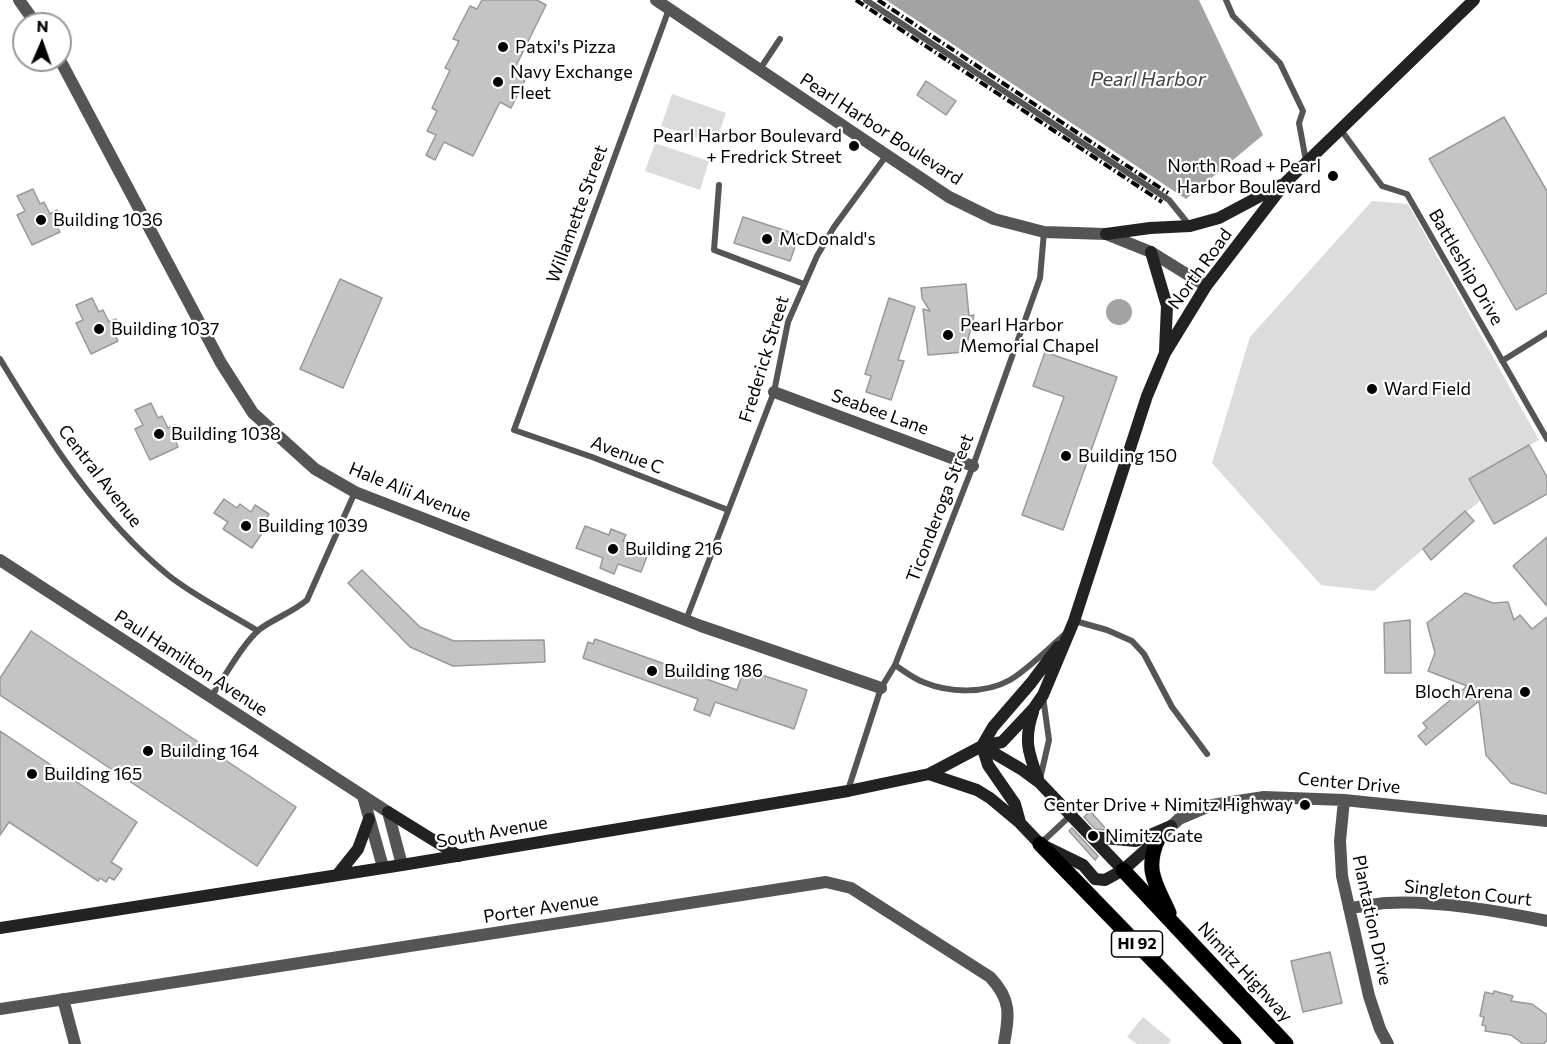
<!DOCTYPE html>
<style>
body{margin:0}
#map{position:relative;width:1547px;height:1044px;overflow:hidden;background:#fff;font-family:Commissioner,sans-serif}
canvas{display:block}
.north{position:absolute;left:12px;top:12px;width:60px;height:60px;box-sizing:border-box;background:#fff;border:2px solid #999;border-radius:50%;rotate:2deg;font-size:16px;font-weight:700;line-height:24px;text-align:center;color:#000}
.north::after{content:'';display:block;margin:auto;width:21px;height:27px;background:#000;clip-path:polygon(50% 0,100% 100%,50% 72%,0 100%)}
</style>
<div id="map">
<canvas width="1547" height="1044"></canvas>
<div class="north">N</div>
</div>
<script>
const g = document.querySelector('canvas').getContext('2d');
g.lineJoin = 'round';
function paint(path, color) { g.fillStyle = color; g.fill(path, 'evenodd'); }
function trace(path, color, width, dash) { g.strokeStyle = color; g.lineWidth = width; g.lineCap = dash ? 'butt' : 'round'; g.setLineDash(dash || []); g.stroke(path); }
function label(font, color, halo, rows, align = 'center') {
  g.font = font + ' Commissioner,sans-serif'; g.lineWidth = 4.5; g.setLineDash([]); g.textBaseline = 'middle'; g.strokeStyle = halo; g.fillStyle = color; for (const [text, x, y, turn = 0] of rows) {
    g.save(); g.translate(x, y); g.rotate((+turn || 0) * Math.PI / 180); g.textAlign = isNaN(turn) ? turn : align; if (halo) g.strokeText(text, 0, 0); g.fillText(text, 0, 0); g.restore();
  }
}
paint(new Path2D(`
 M672,94L726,113L715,144L661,126Z
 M655,143L709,161L700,190L645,171Z
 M1372,201L1408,204L1539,440L1469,479L1481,500L1374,591L1321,585L1212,463L1250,337Z
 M1143,1017L1171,1040L1168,1044H1137L1127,1037Z`), '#dcdcdc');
paint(new Path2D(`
 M886,0H1199L1263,135L1186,199Z
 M1106 312a13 13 0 1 1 26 0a13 13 0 1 1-26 0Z`), '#a3a3a3');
const building = new Path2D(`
 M482,0H537L546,5L513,72L526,78L511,108L500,102L473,156L444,142L435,160L426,155L436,135L427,131L437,111L432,108L450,70L445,68L459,41L453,39L470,6L477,9Z
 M926,81L956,101L946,115L917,95Z
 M1504,117L1547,191V293L1516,310L1429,159Z
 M33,189L40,204L44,202L50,214L57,210L64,225L58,228L60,232L32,245L17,215L25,211L17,196Z
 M743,217L799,235L790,261L734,243Z
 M340,279L382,298L343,388L300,369Z
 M966,284L969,316L974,315L965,352L928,355L923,309L930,311L922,298L921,288Z
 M92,298L99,312L103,310L109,322L116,319L123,334L116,337L118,341L91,354L76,323L83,320L76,305Z
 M889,298L915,307L898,360L904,361L891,400L866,392L871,376L865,374Z
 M1045,352L1117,377L1063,530L1022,515L1064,397L1033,386Z
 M151,403L158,418L162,416L168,428L175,425L182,439L176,442L178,447L150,460L135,429L143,425L135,410Z
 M1529,445L1547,477V494L1494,524L1469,479Z
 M224,499L237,508L240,504L251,512L255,505L269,514L265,521L269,523L252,548L223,529L228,522L214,513Z
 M1465,511L1474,521L1431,560L1423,549Z
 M585,526L609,535L611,529L626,535L623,541L649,551L641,572L618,564L614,574L600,568L603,558L576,548Z
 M1547,537V606L1513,566Z
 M362,570L420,627L454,641L544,640L545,662L453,666L410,647L348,583Z
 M1465,593L1493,603L1508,602L1514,620L1520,615L1532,629L1547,617V794L1511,783L1486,755L1479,701L1426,745L1418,736L1427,728L1423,723L1467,686L1428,671L1435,653L1427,623Z
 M1410,620L1411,673H1385L1384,623Z
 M31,631L296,807L257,866L0,695V678Z
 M595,639L737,690L744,669L807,690L794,729L715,702L710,716L694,710L698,699L583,658L588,642L593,644Z
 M0,731L137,822L111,862L122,869L114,880L109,877L106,882L100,878L98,881L9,822L0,835Z
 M1090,811L1107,830L1095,829L1084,817Z
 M1072,828L1098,856L1095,860L1069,831Z
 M1330,952L1342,1003L1303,1012L1291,961Z
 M1494,991L1513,996L1511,1001L1532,1004L1547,1015V1040L1544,1044H1523L1511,1035L1485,1031L1486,1026L1482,1025L1484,1017L1480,1016L1485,992L1493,994Z`);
paint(building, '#c4c4c4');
trace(building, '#999', 1.5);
const primary = new Path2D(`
 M1158,839C1144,870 1156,884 1169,913
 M1040,844L1234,1044
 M1123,870L1286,1044`);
trace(primary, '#dbdbdb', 16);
trace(new Path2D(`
 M866,0L1169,200L1190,226
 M1226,0L1233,16L1280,63L1303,111L1299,123L1306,161
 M669,9L514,430L592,457L728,510
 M760,69L780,39
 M1341,130L1382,186L1407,194L1547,439
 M719,185L714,250L804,284
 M0,359C47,437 97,517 168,575C194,596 229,613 258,631
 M1502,361L1547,333
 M686,620L774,392L788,322L817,256L834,227L886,156
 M1075,621L1107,630L1132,641L1144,654L1172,707L1207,754
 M895,665C904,671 913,678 923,682C949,693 985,694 1010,680C1027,670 1049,648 1064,635
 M211,697C224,678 243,643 260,629C275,618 293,612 307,600L355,492
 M1040,779L1049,740L1043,697
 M848,790L881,688L895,665L973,466L1040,278L1044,232
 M1041,843L1071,815`), '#555', 6);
trace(new Path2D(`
 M19,0L36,24
 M656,0L949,197L994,219L1044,232L1106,234L1151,252L1206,286
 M60,60L221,363L253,413L315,469L355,492L701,626L881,688
 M774,392L973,466
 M0,560L388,812L402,865
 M363,796L383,867
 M1344,800L1340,841L1342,876L1369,996L1380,1029L1388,1044
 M1165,832L1179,819L1212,805L1264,797L1344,800L1547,821
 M1349,908C1361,907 1373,904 1386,903C1434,900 1499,911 1547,921
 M63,999L75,1044
 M0,1009L826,882L851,888L990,977C1012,1000 1009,1015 1004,1044`), '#555', 12);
trace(new Path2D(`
 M1106,234L1150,228L1190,226L1219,218L1281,185
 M1151,252L1167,306L1165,351
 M1033,712C1023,741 1029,754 1039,782
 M982,746L1021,769L1040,783L1123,870
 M982,746L993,727L1031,683L1058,647
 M982,746L988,765L1015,804L1020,822
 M929,774L977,790L990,798L1020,823L1040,844L1083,865L1095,879L1105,880L1123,870L1158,839
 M388,812L459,856
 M1093,837L1136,841L1171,826
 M338,874L358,849L369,819
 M0,928L402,865L848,791L929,774L982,746L1002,742L1034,708L1043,695L1074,621L1147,396L1165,353L1206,286L1285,183L1474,0`), '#222', 12);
trace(primary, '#000', 15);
trace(new Path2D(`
 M856,0L1162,202
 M878,0L1168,193`), '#000', 4, [9, 3, 1.5, 3]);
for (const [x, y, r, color] of [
 [503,47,6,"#000"],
 [498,82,6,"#000"],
 [854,146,6,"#000"],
 [1333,176,6,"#000"],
 [41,220,6,"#000"],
 [767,239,6,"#000"],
 [99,329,6,"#000"],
 [948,335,6,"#000"],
 [1372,389,6,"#000"],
 [159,434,6,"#000"],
 [1066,456,6,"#000"],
 [246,526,6,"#000"],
 [613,549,6,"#000"],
 [652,671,6,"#000"],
 [1525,692,6,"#000"],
 [148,751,6,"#000"],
 [32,774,6,"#000"],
 [1305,805,6,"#000"],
 [1093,836,6,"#000"]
]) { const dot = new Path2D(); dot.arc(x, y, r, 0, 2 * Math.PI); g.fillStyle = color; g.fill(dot); trace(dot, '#fff', 2); }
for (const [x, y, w] of [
 [1137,944,51]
]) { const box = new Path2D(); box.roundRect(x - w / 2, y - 13, w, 26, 4.5); g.fillStyle = '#fff'; g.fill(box); trace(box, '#000', 1.5); }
label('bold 16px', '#000', null, [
 ["HI 92",1137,944]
]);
label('18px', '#000', '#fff', [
 ["Patxi's Pizza",515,47],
 ["Navy Exchange",510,72],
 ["Fleet",510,93],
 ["Pearl Harbor Boulevard",842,136,"right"],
 ["+ Fredrick Street",842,157,"right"],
 ["North Road + Pearl",1321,166,"right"],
 ["Harbor Boulevard",1321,187,"right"],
 ["Building 1036",53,220],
 ["McDonald's",779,239],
 ["Pearl Harbor",960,325],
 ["Memorial Chapel",960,346],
 ["Building 1037",111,329],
 ["Ward Field",1384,389],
 ["Building 1038",171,434],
 ["Building 150",1078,456],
 ["Building 1039",258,526],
 ["Building 216",625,549],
 ["Building 186",664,671],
 ["Bloch Arena",1513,692,"right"],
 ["Building 164",160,751],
 ["Building 165",44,774],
 ["Center Drive + Nimitz Highway",1293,805,"right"],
 ["Nimitz Gate",1105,836]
], 'left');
label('18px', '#000', '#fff', [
 ["Pearl Harbor Boulevard",881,129,33],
 ["Willamette Street",577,214,-70],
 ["Battleship Drive",1466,267,60],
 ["North Road",1200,269,-54],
 ["Frederick Street",764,359,-73],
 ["Seabee Lane",880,412,20],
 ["Avenue C",627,455,21],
 ["Central Avenue",100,476,52],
 ["Hale Alii Avenue",410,492,22],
 ["Ticonderoga Street",940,508,-69],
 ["Paul Hamilton Avenue",191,663,33],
 ["Center Drive",1349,783,5],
 ["South Avenue",492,832,-10],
 ["Singleton Court",1468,893,6],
 ["Porter Avenue",541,908,-9],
 ["Plantation Drive",1372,920,78],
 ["Nimitz Highway",1245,972,47]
]);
label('italic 20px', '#444', '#fff', [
 ["Pearl Harbor",1148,79]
]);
</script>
